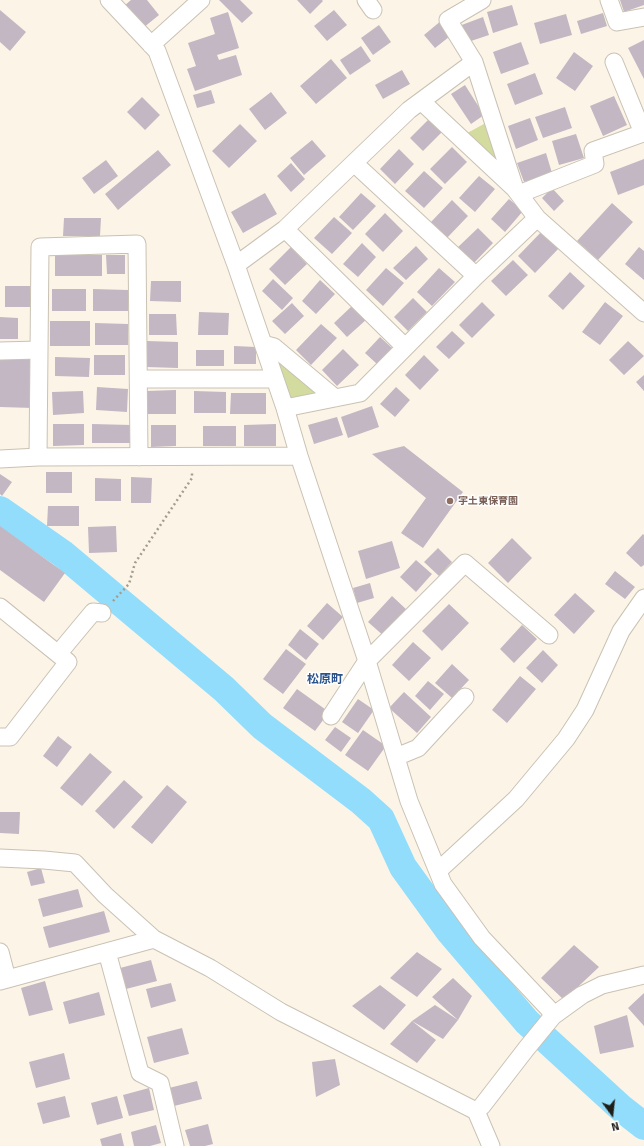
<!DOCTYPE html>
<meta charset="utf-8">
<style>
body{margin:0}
#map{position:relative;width:644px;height:1146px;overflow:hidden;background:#fcf5e7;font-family:Signika,sans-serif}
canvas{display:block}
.north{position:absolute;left:592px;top:1094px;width:40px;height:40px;-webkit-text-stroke:3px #fff;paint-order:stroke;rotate:165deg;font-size:11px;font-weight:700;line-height:16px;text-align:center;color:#201d18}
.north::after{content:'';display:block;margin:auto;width:14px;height:18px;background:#201d18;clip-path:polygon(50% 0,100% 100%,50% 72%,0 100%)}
</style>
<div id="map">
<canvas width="644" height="1146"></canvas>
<div class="north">N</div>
</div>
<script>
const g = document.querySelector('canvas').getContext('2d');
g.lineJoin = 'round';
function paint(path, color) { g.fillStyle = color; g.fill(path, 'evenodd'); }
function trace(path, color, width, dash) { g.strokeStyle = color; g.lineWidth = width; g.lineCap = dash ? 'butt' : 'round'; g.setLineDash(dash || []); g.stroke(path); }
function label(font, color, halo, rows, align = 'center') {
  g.font = font + ' Signika,"Noto Sans JP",sans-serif'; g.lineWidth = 3; g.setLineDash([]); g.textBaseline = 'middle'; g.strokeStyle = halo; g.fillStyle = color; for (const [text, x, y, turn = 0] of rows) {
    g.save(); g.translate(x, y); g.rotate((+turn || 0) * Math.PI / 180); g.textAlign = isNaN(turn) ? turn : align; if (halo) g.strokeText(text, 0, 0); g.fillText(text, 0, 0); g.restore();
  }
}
paint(new Path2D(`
 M493,119L515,189L460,137Z
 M274,347L335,398L285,408Z`), '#d3dc9e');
trace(new Path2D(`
 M0,510L63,554L224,689L262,726L361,801L381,819L403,867L450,932L503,994L527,1022L621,1108L644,1126`), '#92ddfb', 28);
paint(new Path2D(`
 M131,0H147L159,15L143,28L124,6Z
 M219,0H240L253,13L242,23Z
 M297,0H322L323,1L310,14Z
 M620,0H644V5L624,12Z
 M512,5L518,25L493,33L487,12Z
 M0,10L26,32L10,51L0,42Z
 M334,10L347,25L327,41L314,26Z
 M228,12L239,48L217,55L219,60L236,55L242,75L195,91L187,69L196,66L188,43L215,34L210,18Z
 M603,13L607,26L581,34L577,21Z
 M566,14L572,35L540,44L534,23Z
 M483,17L489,35L465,43L459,26Z
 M442,20L454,33L435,48L424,35Z
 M379,25L391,42L373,55L361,38Z
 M644,40V79L628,48Z
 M521,42L529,64L501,74L493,52Z
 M361,46L371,61L350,75L340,60Z
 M574,52L593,66L575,91L556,78Z
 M331,59L347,78L316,104L300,86Z
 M402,70L410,84L383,99L375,85Z
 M535,73L543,94L515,105L507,84Z
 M465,85L484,115L471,124L451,94Z
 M211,90L215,103L197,108L193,95Z
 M271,92L287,113L265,130L249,109Z
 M614,96L627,125L603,136L590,106Z
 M142,97L160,115L145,130L127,112Z
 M565,107L572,128L543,138L535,117Z
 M530,118L538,140L516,149L508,126Z
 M429,119L442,132L423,151L410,138Z
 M240,124L257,141L229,168L212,151Z
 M576,134L584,158L559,165L552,141Z
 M312,140L326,156L304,175L290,158Z
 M452,147L467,162L445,184L430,169Z
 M399,149L414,164L395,184L380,169Z
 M158,150L171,165L118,210L105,194Z
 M546,153L552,173L524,182L517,163Z
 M644,159V185L618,195L610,172Z
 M106,160L118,176L94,194L82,178Z
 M291,163L305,179L291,192L277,176Z
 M424,171L443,188L424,208L405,191Z
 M479,176L495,189L475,212L459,198Z
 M552,188L564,201L554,211L542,198Z
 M265,193L277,214L243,233L231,212Z
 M361,193L376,206L353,230L339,217Z
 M509,199L523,211L505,232L491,219Z
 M452,200L468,216L446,239L430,223Z
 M612,203L633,222L598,260L577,241Z
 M385,213L403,231L383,252L365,234Z
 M334,217L352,233L332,254L314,238Z
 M64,218H101L100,236H63Z
 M478,228L493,243L473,264L457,248Z
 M545,228L562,245L535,273L518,256Z
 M362,243L376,257L358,277L343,264Z
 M416,246L428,259L406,280L393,268Z
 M291,247L307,264L285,285L269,269Z
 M639,247L644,251V280L625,264Z
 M55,255H102V276H55Z
 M106,255H125V274H107Z
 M513,260L528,275L506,296L491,281Z
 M386,268L404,283L383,306L366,290Z
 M439,268L455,282L432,306L417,292Z
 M570,272L585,286L563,310L548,296Z
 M273,279L293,298L282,310L262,291Z
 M320,280L335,294L316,314L302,301Z
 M151,281H181V302L150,301Z
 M5,286H30V307H5Z
 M52,289H86V311H52Z
 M93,289L128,290V311H93Z
 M413,298L427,312L408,331L394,317Z
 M482,302L495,315L472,338L459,325Z
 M605,302L623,316L600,345L582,332Z
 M292,303L304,316L285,334L272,321Z
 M353,305L367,319L347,337L334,323Z
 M199,312L229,313L228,335H198Z
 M149,314H176L177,335H149Z
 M0,317L18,318V339H0Z
 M50,321H90V346H50Z
 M95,323L128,324V345H95Z
 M321,324L337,338L311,365L296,350Z
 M452,331L465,343L449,359L436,347Z
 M380,337L392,348L377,364L365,353Z
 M147,341L178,342V368L146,367Z
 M628,341L644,356L624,375L609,360Z
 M234,346L256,347V364H234Z
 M343,349L359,365L337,386L322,370Z
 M196,350H224V366H196Z
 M94,355H125V375H94Z
 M424,355L439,370L420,390L405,375Z
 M0,357H33V408L0,407Z
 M55,357L90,358L89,377L55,376Z
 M644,375V391L636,382Z
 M97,387L128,389L127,412L96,410Z
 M396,387L410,400L395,417L380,404Z
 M176,390V414H146V391Z
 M83,391L84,413L53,415L52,392Z
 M194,391L226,392V413H194Z
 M231,393H266V414H230Z
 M372,406L379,427L348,438L341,417Z
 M337,417L343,435L314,444L308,425Z
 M53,424H84V445L53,446Z
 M92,424L131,425V443H92Z
 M276,424V446H244V425Z
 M151,425H176V446L151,447Z
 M203,426H236V446H203Z
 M404,446L463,492L423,548L401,533L426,498L372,454Z
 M46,472H72V493H46Z
 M0,474L12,482L2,496L0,494Z
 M131,477L152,478L151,503H131Z
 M95,478L121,479V501H95Z
 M48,506H79V526H47Z
 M0,526L65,573L44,602L0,570Z
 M116,526L117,552L89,553L88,527Z
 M643,534L644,535V565L641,567L626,553Z
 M512,538L532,558L508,583L488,563Z
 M392,541L400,568L366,579L358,551Z
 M438,548L452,562L439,576L424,562Z
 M416,560L432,574L416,592L400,577Z
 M615,571L635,587L625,599L605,584Z
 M370,583L374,598L357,603L353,588Z
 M575,593L595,611L574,634L554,615Z
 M392,596L408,611L385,637L368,622Z
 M327,603L343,617L323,640L307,626Z
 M449,604L469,623L442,651L422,631Z
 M522,625L537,639L514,663L500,649Z
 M300,629L319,644L306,660L288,645Z
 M413,642L431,658L409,681L392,665Z
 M286,649L306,664L283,694L263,679Z
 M543,650L558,665L542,683L526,668Z
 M452,664L469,680L452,698L435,683Z
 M520,676L536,689L507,723L492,710Z
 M428,681L444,694L430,710L415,696Z
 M297,689L329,712L315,731L283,708Z
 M404,692L431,717L417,733L389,708Z
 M358,699L374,710L358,733L342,722Z
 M335,727L351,738L341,752L325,740Z
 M363,730L386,746L368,771L345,755Z
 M58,736L72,747L57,767L43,756Z
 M90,753L112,772L82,806L60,788Z
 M124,780L143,797L114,829L95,811Z
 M167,785L187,802L152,844L131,827Z
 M0,812H20L19,834L0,833Z
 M41,868L45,883L31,886L27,872Z
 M78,889L83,907L43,917L38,899Z
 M104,911L110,932L49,948L43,927Z
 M574,945L599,967L564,1000L541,978Z
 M417,952L442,969L417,997L390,978Z
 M151,960L157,981L126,989L120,968Z
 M453,978L472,996L458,1020L432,997Z
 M45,981L53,1010L29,1016L21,988Z
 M171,983L176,1001L151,1008L146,989Z
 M380,985L406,1005L384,1030L352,1006Z
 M99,992L105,1015L69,1024L63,1002Z
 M644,993V1026L628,1008Z
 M435,1005L458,1020L443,1039L412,1021Z
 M627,1015L634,1047L600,1054L594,1026Z
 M412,1021L436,1040L417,1063L390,1044Z
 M182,1028L189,1054L154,1063L147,1037Z
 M64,1053L70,1079L36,1088L29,1062Z
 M335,1059L340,1085L316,1097L312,1062Z
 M197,1081L202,1099L174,1106L169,1088Z
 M149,1088L154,1110L129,1116L123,1095Z
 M65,1096L70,1117L43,1124L37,1103Z
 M117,1096L123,1118L97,1125L91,1103Z
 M208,1124L213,1144L205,1146H190L185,1130Z
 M156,1125L161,1143L150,1146H134L131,1132Z
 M121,1133L124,1146H102L100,1139Z`), '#c3b7c3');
const minor = new Path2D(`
 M109,0L157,51L236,265L285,408L299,456L367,661L409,801L443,884L482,938L549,1009L553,1016
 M366,0L373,10
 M609,0L617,22L644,17
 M151,45L201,0
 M421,101L513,187
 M354,163L476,276
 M519,194L595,164L593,151L643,133L614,62
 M537,218L644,313
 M285,229L405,347
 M236,265L285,229L409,110L474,62
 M263,344L274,347L335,398
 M0,351L39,350
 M139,379H275
 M285,408L360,393L476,276L537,218L515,189L474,62L448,20L482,0
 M38,457L40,247L137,244L139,457
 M0,459L38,457L299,456
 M0,607L68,662L10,737H0
 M58,654L93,612L102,613
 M331,716L367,661L465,563L549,635
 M396,757L418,748L465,697
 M0,858L44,860L75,863L105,895L154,939L210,968L281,1012L476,1111L491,1146
 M438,871L516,799L566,739L585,710L621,631L644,598
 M0,952L7,979
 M107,952L140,1073L160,1083L175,1146
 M0,981L154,939
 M476,1111L482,1106L526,1049L553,1016L582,995L602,985L644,975`);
trace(minor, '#c9c2b4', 19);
trace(new Path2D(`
 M113,601L129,584L135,563L192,478V471`), '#a29d93', 2.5, [2, 3]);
trace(minor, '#fff', 17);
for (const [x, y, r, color] of [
 [450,501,4,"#8d6e63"]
]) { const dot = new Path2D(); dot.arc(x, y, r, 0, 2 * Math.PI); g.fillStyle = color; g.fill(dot); trace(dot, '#fff', 1.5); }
label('bold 10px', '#785e54', '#fff', [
 ["宇土東保育園",458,501]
], 'left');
label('bold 12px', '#2c548a', '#fff', [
 ["松原町",325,680]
]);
</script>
